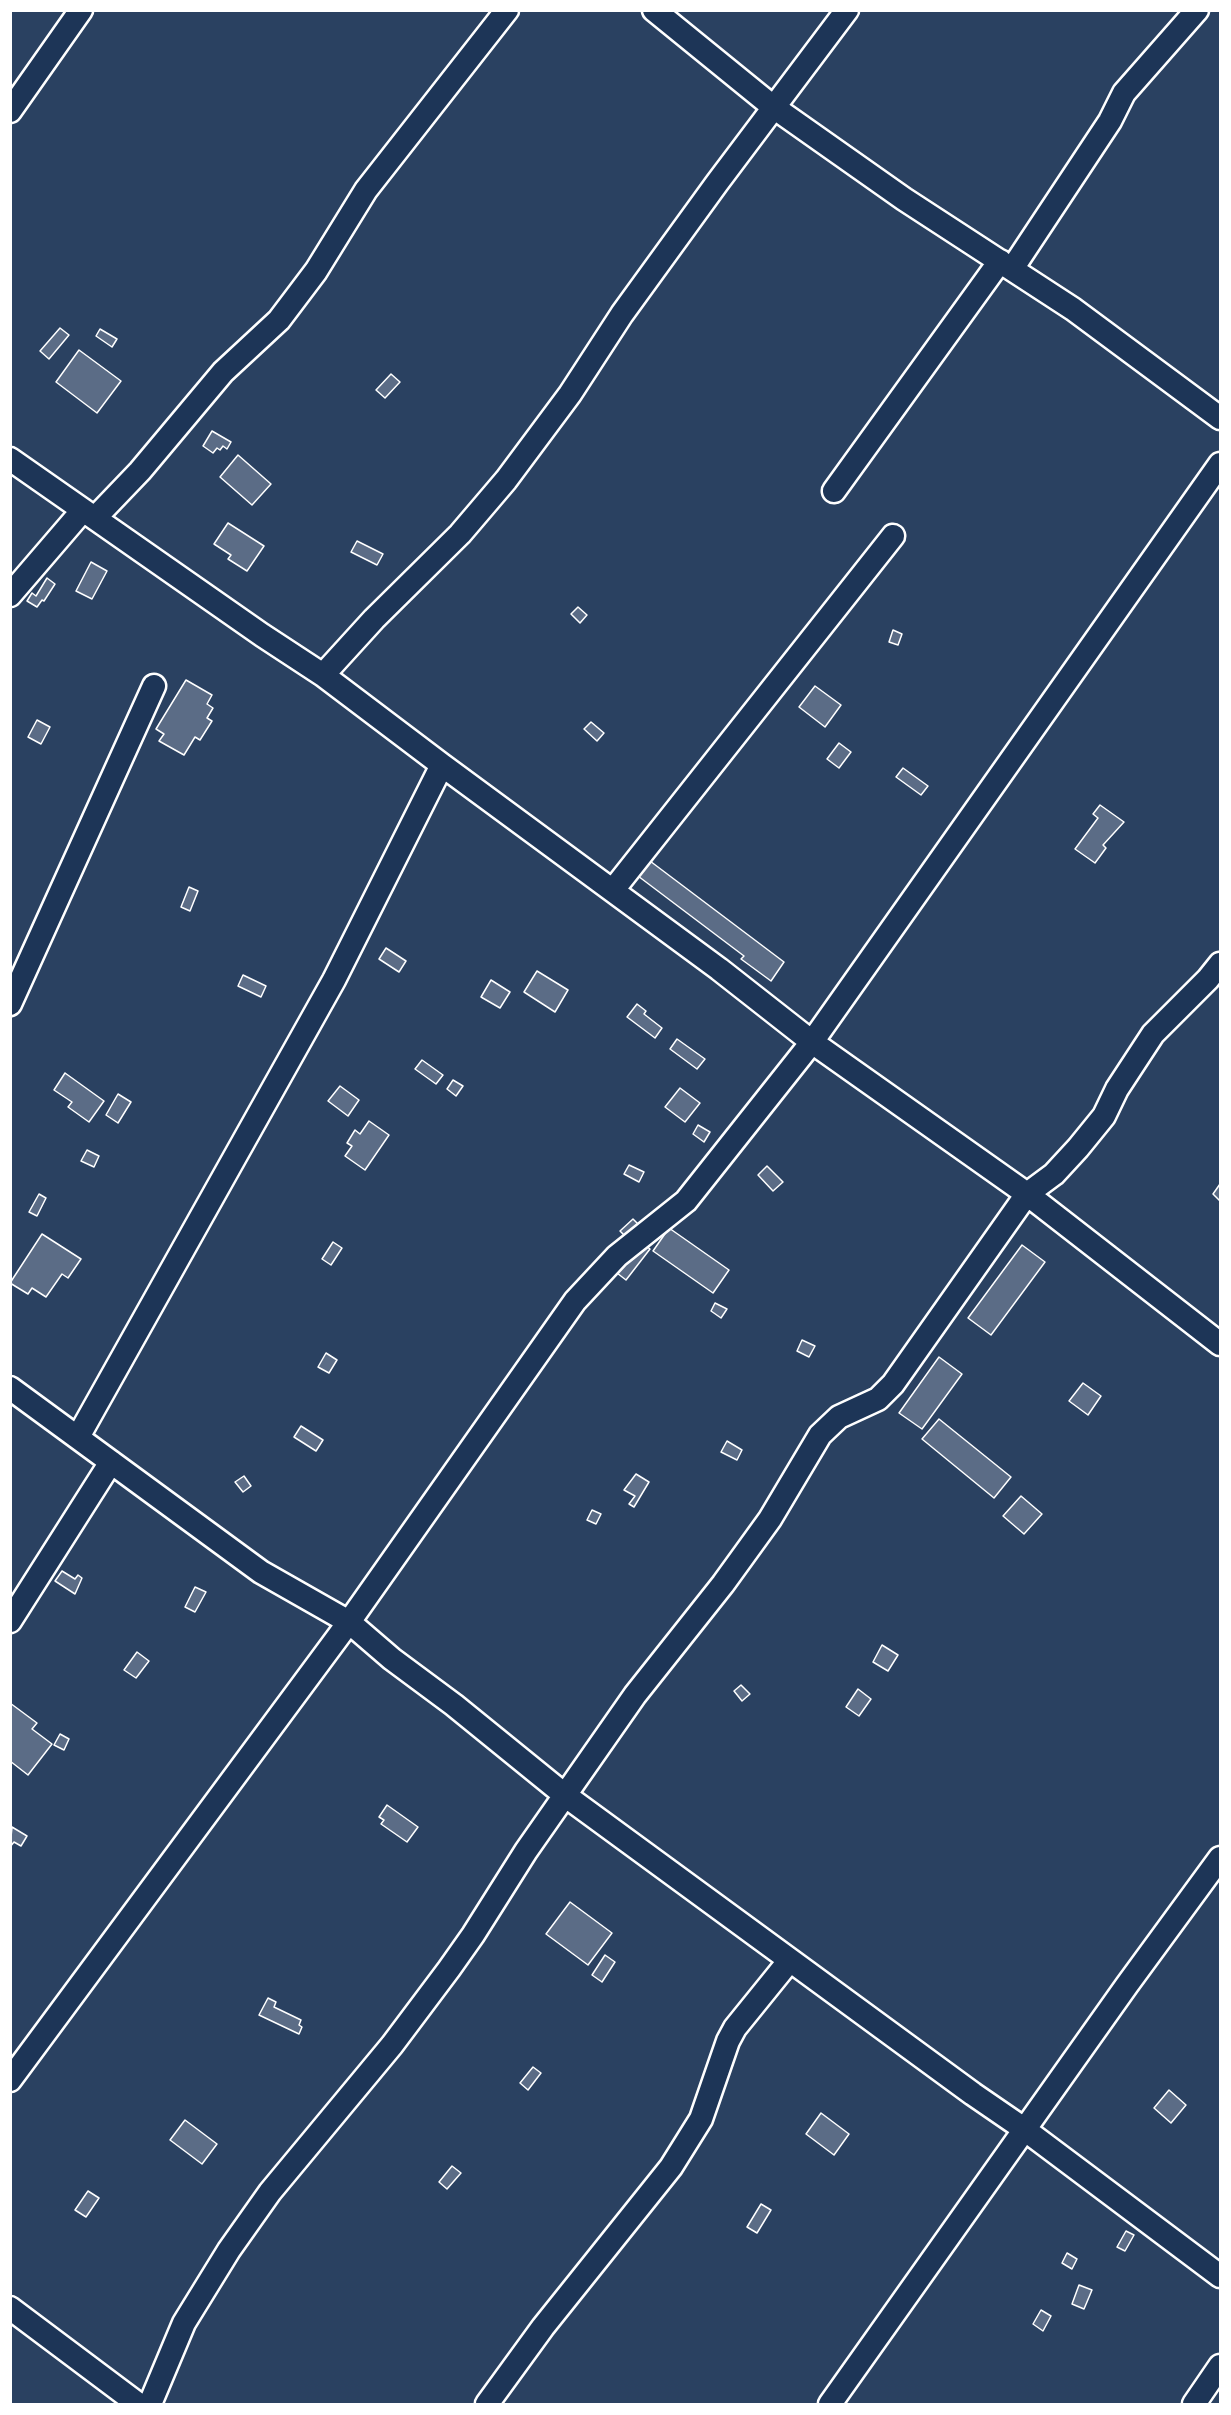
<!DOCTYPE html>
<style>
body{margin:0}
#map{position:relative;width:1231px;height:2415px;overflow:hidden;background:#2a4161;font-family:Mynerve,sans-serif}
canvas{display:block}
.frame{position:absolute;inset:0;border:12px solid #fff;pointer-events:none}
</style>
<div id="map">
<canvas width="1231" height="2415"></canvas>
<div class="frame"></div>
</div>
<script>
const g = document.querySelector('canvas').getContext('2d');
g.lineJoin = 'round';
function paint(path, color) { g.fillStyle = color; g.fill(path, 'evenodd'); }
function trace(path, color, width, dash) { g.strokeStyle = color; g.lineWidth = width; g.lineCap = dash ? 'butt' : 'round'; g.setLineDash(dash || []); g.stroke(path); }
const building = new Path2D(`
 M60,328L69,335L49,359L40,351Z
 M100,329L117,339L112,347L96,336Z
 M79,350L121,381L97,413L56,382Z
 M391,374L400,382L385,398L376,390Z
 M212,431L231,442L227,449L223,446L220,450L217,448L213,453L203,446Z
 M238,455L271,484L252,505L220,477Z
 M228,523L264,546L247,571L228,559L231,555L214,544Z
 M357,541L383,554L377,565L351,552Z
 M91,562L107,571L92,599L76,591Z
 M47,578L55,584L44,601L42,600L37,607L27,601L32,593L36,596Z
 M578,607L587,615L580,623L571,614Z
 M893,630L902,634L898,645L889,642Z
 M186,680L212,695L207,704L213,708L207,718L212,721L200,740L195,737L184,755L159,741L164,734L156,729Z
 M815,686L841,705L825,727L799,707Z
 M37,720L50,727L41,744L28,737Z
 M591,722L604,733L597,741L584,729Z
 M839,743L851,752L839,768L827,759Z
 M903,768L928,786L921,795L896,777Z
 M1100,805L1124,822L1103,845L1106,848L1095,863L1075,849L1098,818L1093,814Z
 M646,858L784,962L771,981L741,959L744,956L634,873Z
 M189,887L198,891L190,911L181,907Z
 M386,948L406,961L399,972L379,959Z
 M537,971L568,990L555,1012L524,992Z
 M243,975L266,986L261,997L238,986Z
 M491,980L510,992L500,1008L481,997Z
 M637,1004L646,1011L644,1014L662,1028L655,1038L627,1017Z
 M677,1039L705,1059L697,1069L670,1049Z
 M422,1060L443,1075L436,1084L415,1069Z
 M65,1073L104,1101L89,1122L68,1107L72,1102L54,1090Z
 M453,1080L463,1086L456,1096L447,1089Z
 M340,1086L359,1100L348,1116L328,1101Z
 M680,1088L700,1103L685,1122L665,1107Z
 M118,1094L131,1102L118,1123L106,1115Z
 M369,1121L389,1135L365,1170L345,1156L352,1146L347,1143L355,1130L360,1134Z
 M698,1125L710,1132L704,1142L693,1134Z
 M87,1150L99,1156L94,1167L81,1161Z
 M629,1165L644,1172L639,1182L624,1174Z
 M767,1166L783,1182L773,1191L758,1175Z
 M1220,1184V1201L1213,1194Z
 M39,1194L46,1198L37,1216L29,1212Z
 M633,1219L641,1227L628,1239L620,1231Z
 M669,1228L729,1270L713,1293L653,1251Z
 M42,1234L81,1259L68,1278L62,1274L46,1297L32,1288L28,1294L10,1283Z
 M333,1242L342,1248L331,1265L322,1259Z
 M641,1242L650,1249L626,1280L617,1273Z
 M1022,1245L1045,1262L991,1335L968,1318Z
 M715,1303L727,1309L721,1318L711,1311Z
 M802,1340L815,1346L809,1357L797,1351Z
 M326,1353L337,1360L329,1373L318,1367Z
 M939,1357L962,1374L922,1429L899,1413Z
 M1083,1383L1101,1396L1088,1415L1069,1401Z
 M939,1419L1011,1477L994,1498L922,1439Z
 M301,1426L323,1440L316,1451L294,1437Z
 M727,1441L742,1450L737,1460L721,1452Z
 M636,1474L649,1482L634,1507L629,1504L635,1496L624,1490Z
 M244,1476L251,1486L243,1492L235,1482Z
 M1021,1496L1042,1514L1024,1534L1003,1516Z
 M592,1510L601,1514L596,1524L587,1520Z
 M62,1571L75,1579L78,1575L82,1578L75,1594L55,1581Z
 M195,1587L206,1592L195,1612L185,1607Z
 M882,1645L898,1655L888,1671L873,1662Z
 M137,1652L149,1661L136,1678L124,1670Z
 M741,1685L750,1694L742,1701L734,1691Z
 M858,1689L871,1699L859,1716L846,1707Z
 M10,1703L37,1723L32,1729L52,1744L28,1775L10,1761Z
 M60,1734L69,1739L64,1750L54,1745Z
 M387,1805L418,1827L407,1842L381,1824L384,1820L379,1817Z
 M12,1827L27,1836L21,1846L14,1842L10,1847Z
 M570,1902L612,1933L588,1965L546,1934Z
 M605,1955L615,1962L602,1982L592,1975Z
 M268,1998L276,2002L274,2007L301,2020L299,2025L302,2027L299,2034L259,2015Z
 M533,2067L541,2073L528,2090L520,2083Z
 M1169,2090L1186,2105L1171,2123L1154,2108Z
 M821,2113L849,2134L834,2155L806,2134Z
 M185,2120L217,2144L202,2164L170,2140Z
 M452,2166L461,2173L447,2189L439,2182Z
 M88,2191L99,2198L86,2217L75,2210Z
 M761,2204L771,2210L757,2233L747,2227Z
 M1126,2231L1134,2235L1125,2251L1117,2247Z
 M1067,2253L1077,2259L1072,2269L1062,2263Z
 M1079,2285L1092,2290L1084,2309L1072,2304Z
 M1041,2310L1051,2316L1043,2331L1033,2324Z`);
paint(building, '#5b6c86');
trace(building, '#fff', 1.5);
const street = new Path2D(`
 M654,10L772,106L904,199L1073,309L1220,418
 M10,111L81,10
 M1012,269L1110,121L1124,93L1197,10
 M10,459L262,635L323,675L442,765L719,969L812,1042L1027,1194L1220,1344
 M834,491L1000,261
 M95,518L140,471L223,372L279,320L316,271L366,190L507,10
 M10,595L83,510
 M323,675L374,619L460,534L506,480L570,394L622,314L717,183L847,10
 M613,890L893,536
 M10,1004L154,686
 M10,1388L261,1572L349,1622L392,1659L454,1705L566,1796L973,2094L1024,2129L1220,2276
 M78,1437L334,980L442,765
 M10,1621L111,1462
 M10,2080L349,1622L575,1301L617,1256L686,1201L812,1042L1220,464
 M10,2308L138,2404
 M150,2404L184,2323L229,2250L270,2192L392,2045L449,1969L473,1935L526,1851L635,1695L723,1584L770,1519L820,1435L839,1417L878,1399L893,1384L1027,1194L1054,1174L1078,1148L1104,1116L1117,1089L1153,1034L1208,979L1220,964
 M487,2404L543,2327L671,2167L701,2119L728,2041L735,2028L790,1960
 M830,2404L1127,1985L1220,1858
 M1194,2404L1220,2366`);
trace(street, '#fff', 27);
trace(street, '#1d3557', 22);
</script>
